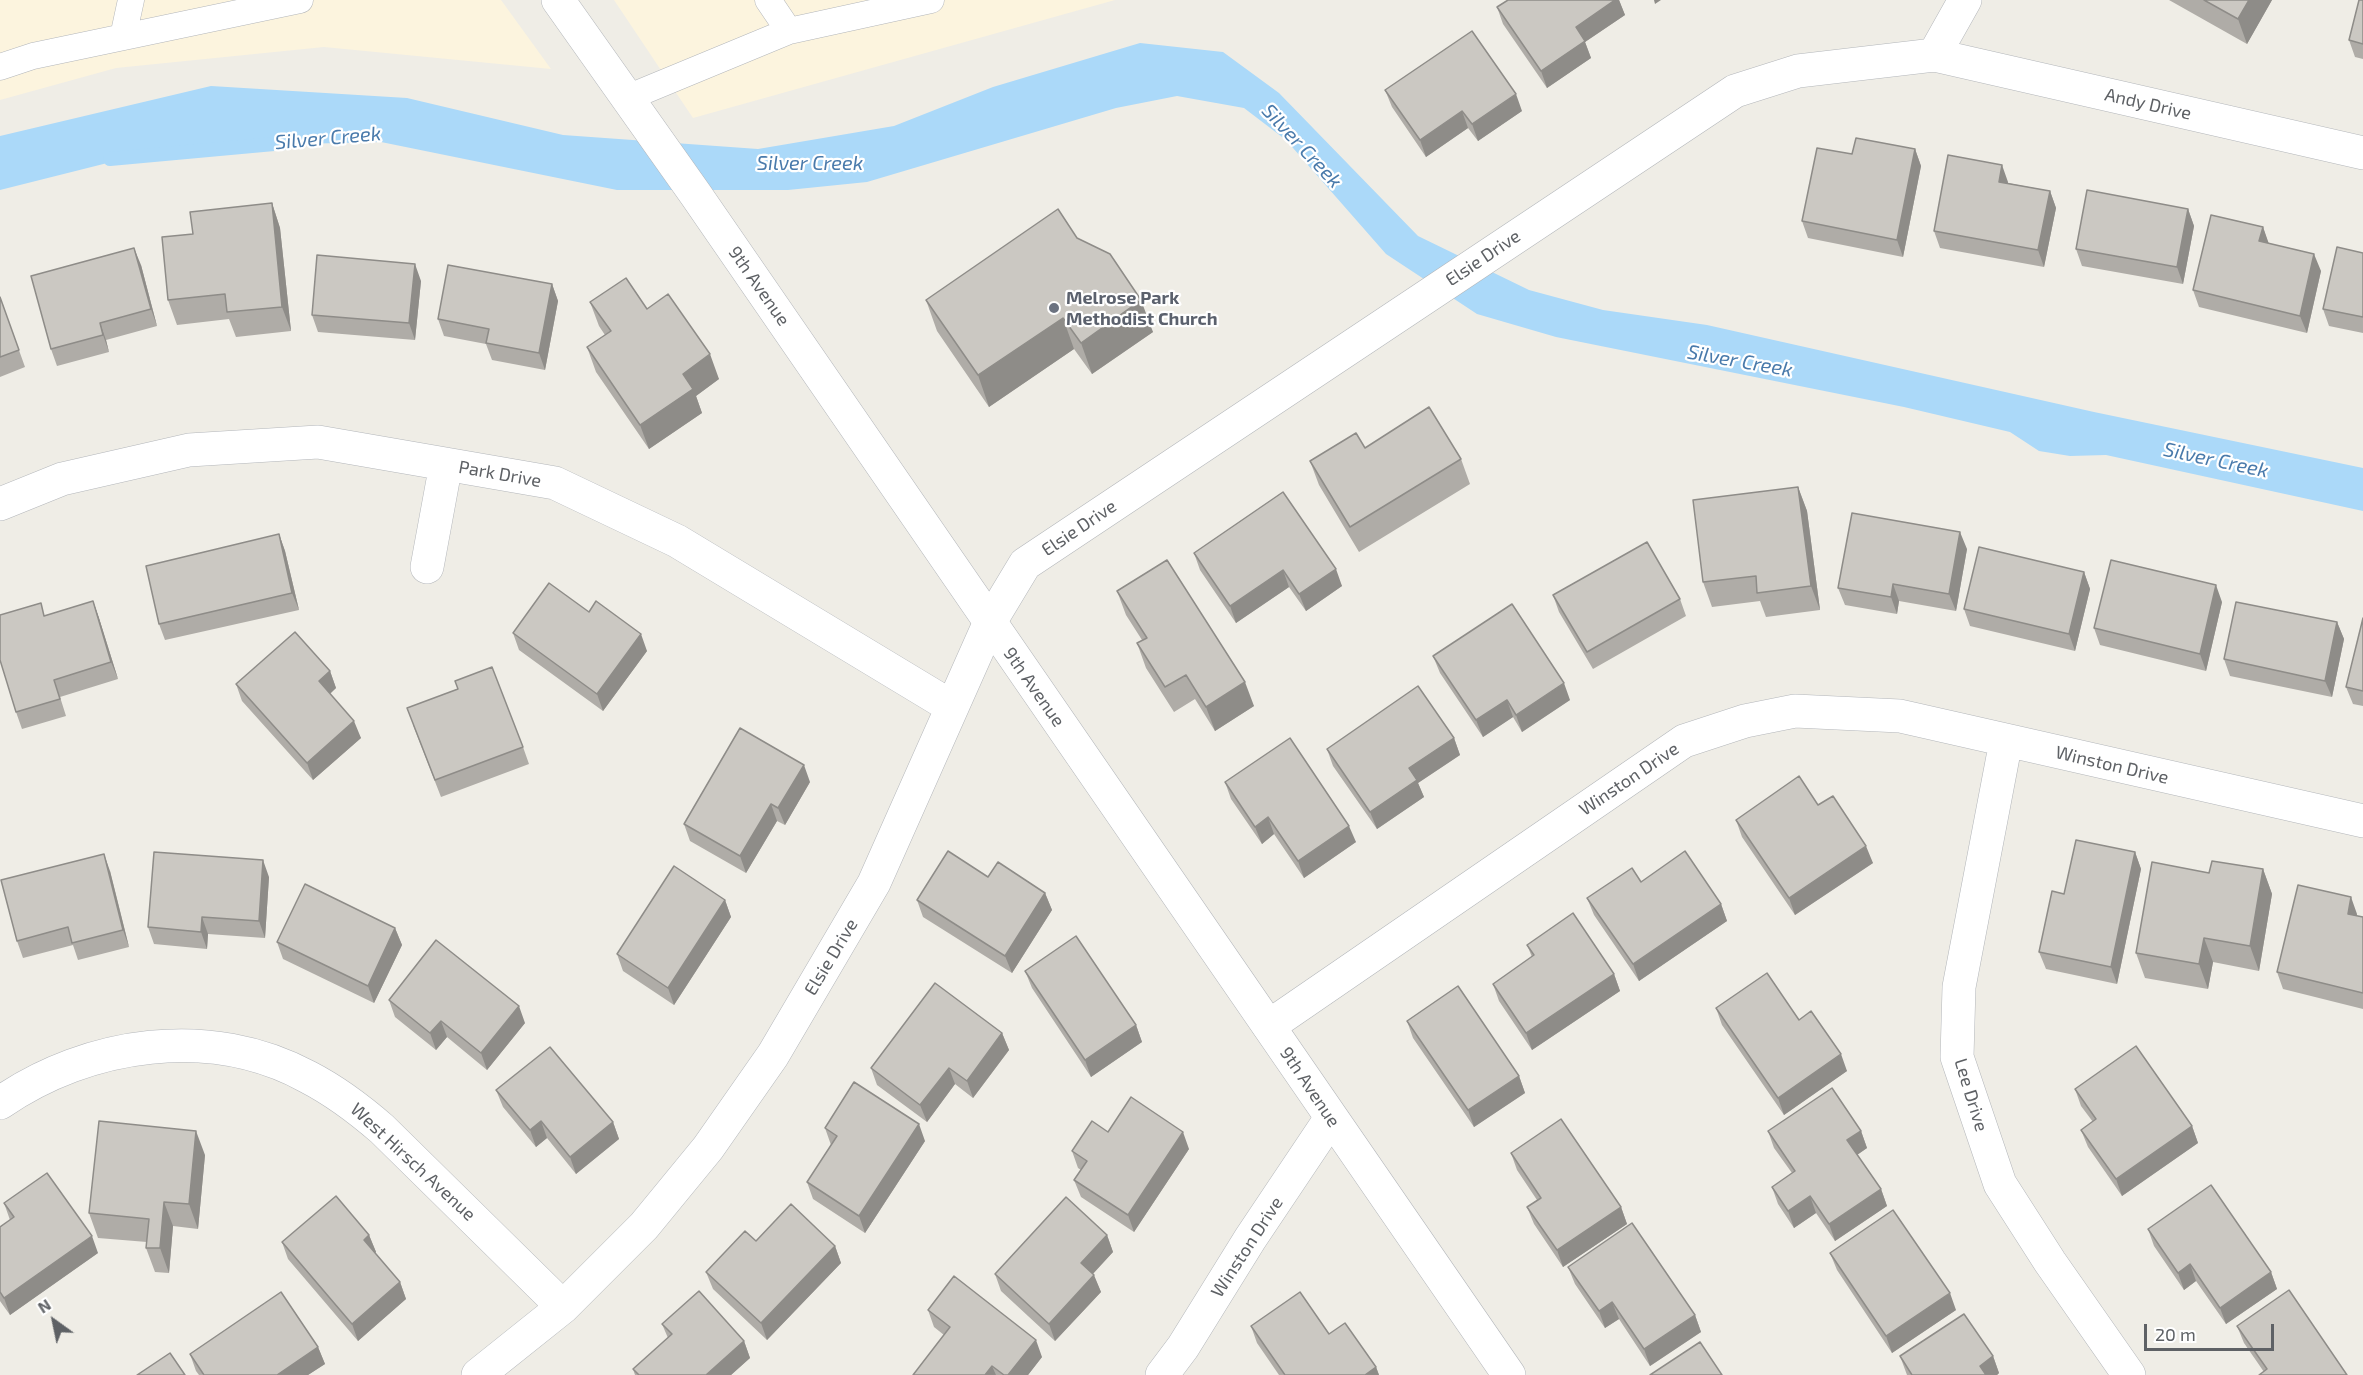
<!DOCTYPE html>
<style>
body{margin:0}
#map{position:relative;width:2363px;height:1375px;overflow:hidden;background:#efede6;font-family:"Exo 2",sans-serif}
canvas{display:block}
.north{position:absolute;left:24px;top:1291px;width:60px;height:60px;-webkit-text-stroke:4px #fff;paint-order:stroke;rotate:327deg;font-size:16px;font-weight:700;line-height:24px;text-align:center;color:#5e6165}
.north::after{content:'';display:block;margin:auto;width:21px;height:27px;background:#5e6165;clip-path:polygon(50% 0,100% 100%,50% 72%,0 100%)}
.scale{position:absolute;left:2144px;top:1324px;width:130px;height:27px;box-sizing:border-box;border:3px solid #5e6165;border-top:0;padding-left:8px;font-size:18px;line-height:21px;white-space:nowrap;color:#5e6165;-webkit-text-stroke:4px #fff;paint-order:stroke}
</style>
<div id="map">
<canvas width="2363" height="1375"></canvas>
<div class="north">N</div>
<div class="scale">20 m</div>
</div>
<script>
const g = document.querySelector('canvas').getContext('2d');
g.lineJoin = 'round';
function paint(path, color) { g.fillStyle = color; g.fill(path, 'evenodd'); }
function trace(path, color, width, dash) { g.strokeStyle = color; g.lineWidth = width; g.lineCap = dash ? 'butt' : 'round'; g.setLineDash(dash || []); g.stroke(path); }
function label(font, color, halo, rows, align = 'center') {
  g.font = font + ' "Exo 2",sans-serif'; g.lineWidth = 4.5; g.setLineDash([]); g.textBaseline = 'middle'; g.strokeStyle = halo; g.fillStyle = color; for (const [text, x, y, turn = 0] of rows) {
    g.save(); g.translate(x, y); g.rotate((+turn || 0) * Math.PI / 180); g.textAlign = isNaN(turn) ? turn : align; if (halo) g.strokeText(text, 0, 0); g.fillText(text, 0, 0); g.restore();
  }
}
paint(new Path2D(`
 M0,0H501L551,69L324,47L116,68L0,100Z
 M614,0H1115L693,118Z`), '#fcf4de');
paint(new Path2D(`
 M1140,43L1223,52L1279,93L1418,236L1529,290L1603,310L1707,325L2094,412L2363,468V511L2106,455L2070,456L2039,451L2010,432L1904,407L1556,337L1477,314L1386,254L1286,140L1244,108L1177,96L1116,108L867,182L788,190H617L381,142L171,147L0,190V136L211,86L407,98L563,135L758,149L894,126L993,87Z`), '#abd9f9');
trace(new Path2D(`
 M110,159L285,143`), '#abd9f9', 14);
const service = new Path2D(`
 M789,31L931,0
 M123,37L131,0
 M0,67L33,56L300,0
 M627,98L789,31L768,0`);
const minor = new Path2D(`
 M1934,55L2363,153
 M0,504L62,479L189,450L318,442L555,483L677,541L952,707
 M427,567L446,464
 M2006,741L1959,987L1957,1057L2000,1184L2050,1262L2129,1375
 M1269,1026L1684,741L1745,721L1795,711L1900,716L2363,821
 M0,1103C88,1042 211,1024 308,1077C335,1091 359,1109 382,1129L563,1307
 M478,1375L563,1307L644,1226L708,1148L773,1055L874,883L990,622L1025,564L1735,91L1798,71L1934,55L1965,0
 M1162,1375L1183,1347L1250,1239L1331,1118`);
const tertiary = new Path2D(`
 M558,0L696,195L1509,1375`);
trace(service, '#b3b6ba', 27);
trace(minor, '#b3b6ba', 34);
trace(tertiary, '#b3b6ba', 34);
trace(service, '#fff', 26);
trace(minor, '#fff', 33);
trace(tertiary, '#fff', 33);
paint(new Path2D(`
 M1508,0H1619L1625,15L1585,42L1591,58L1547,88L1503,24L1497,7Z
 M2169,0H2272L2247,44Z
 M2363,0V59L2355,57L2349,40Z
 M1385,90L1522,111L1478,141L1468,128L1426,157L1392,107Z
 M1915,149L1921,166L1903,257L1808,238L1802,221L1852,154Z
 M2008,182V183L2050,191L2056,208L2044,267L1940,248L1934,231Z
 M272,203L280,228L291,331L236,337L229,319L177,325L168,300L193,234Z
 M2188,209L2194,226L2183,284L2082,266L2076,249Z
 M2263,227L2268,243L2321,271L2307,333L2199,307L2193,290Z
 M1077,238L1153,332L1092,374L1074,349L989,407L937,331L926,300Z
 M2363,253V333L2329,326L2323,309Z
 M141,265L157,326L106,340L109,352L57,366L51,349Z
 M421,281L415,340L318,332L312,315Z
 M552,284L558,301L545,370L492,360L486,344L444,336L438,319Z
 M0,297L25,367L0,377Z
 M590,302L647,309L719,379L696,396L702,413L649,449L596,372L587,347L605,335L599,326Z
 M1365,448L1461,459L1470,484L1359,552L1319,485L1310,461Z
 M1798,487L1807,511L1820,610L1766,617L1760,601L1712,607L1703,582Z
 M1283,492L1342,586L1306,611L1289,587L1236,623L1200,570L1194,553Z
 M279,534L285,551L299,610L165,640L159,624Z
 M1967,549L1956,611L1899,601L1897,614L1845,605L1838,588Z
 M2084,572L2090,589L2075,651L1970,626L1964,609Z
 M1117,591L1254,706L1215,731L1195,699L1174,712L1146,668L1137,643L1142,640L1126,615Z
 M1553,595L1680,599L1686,616L1593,669L1559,612Z
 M93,601L99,618L118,679L60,697L66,716L22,729L16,712Z
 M2222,602L2206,671L2100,645L2094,628Z
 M589,612L647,651L603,711L519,650L513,633Z
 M2363,618V706L2353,704L2346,687Z
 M2337,622L2344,639L2332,697L2230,676L2224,659Z
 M1433,656L1570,700L1522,732L1513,717L1483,737L1440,673Z
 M330,671L336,688L330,694L361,738L313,780L242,701L236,684Z
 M413,725L523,747L529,764L441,797Z
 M1454,738L1460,755L1418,783L1424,797L1377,829L1333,766L1327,749Z
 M810,782L785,825L777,821L746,873L690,841L684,824Z
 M1225,782L1356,842L1304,878L1274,834L1262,844L1231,799Z
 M1818,805L1873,863L1795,915L1742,837L1736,820Z
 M2135,852L2141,869L2117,984L2046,969L2039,952L2064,894Z
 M2263,869L2272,894L2259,971L2213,962L2208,989L2145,978L2136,953L2209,873Z
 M110,871L129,947L78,960L73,945L23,958L17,941Z
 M269,877L265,938L208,934L207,949L154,944L148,927Z
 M988,877L1045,893L1052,910L1012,973L923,917L917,900Z
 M1641,882L1721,904L1727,921L1639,981L1594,915L1587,898Z
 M725,900L731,917L674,1005L623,971L617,954Z
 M2357,914V916L2363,917V1009L2283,989L2277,972Z
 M395,928L402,945L374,1003L283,959L277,942Z
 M1527,945L1614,974L1620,991L1532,1050L1499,1001L1493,984L1532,957Z
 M1025,971L1136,1025L1142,1042L1091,1077L1032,988Z
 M389,1000L525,1023L487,1070L447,1037L436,1050L395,1017Z
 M1716,1008L1799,1020L1847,1071L1784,1115L1722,1025Z
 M1407,1021L1519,1076L1525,1093L1474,1127L1413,1038Z
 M1002,1033L1009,1050L973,1098L955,1084L927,1122L877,1085L871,1068Z
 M2075,1089L2192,1126L2198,1143L2122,1196L2088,1147L2081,1130L2093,1122L2081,1106Z
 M496,1090L613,1122L619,1139L576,1174L547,1138L536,1147L503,1107Z
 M825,1128L925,1141L865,1233L813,1199L807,1182L831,1145Z
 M1768,1131H1861L1867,1148L1857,1155L1881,1189L1887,1206L1835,1241L1816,1213L1794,1228L1778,1204L1772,1187L1792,1173L1774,1148Z
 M1108,1132L1189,1149L1134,1232L1081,1197L1074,1180L1081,1170L1078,1168L1072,1151Z
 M1511,1153L1621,1207L1627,1224L1563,1267L1534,1224L1527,1207L1537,1200L1517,1170Z
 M205,1155L198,1229L173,1226L169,1273L155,1272L146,1248L147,1242L98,1238L89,1213Z
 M4,1203L98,1253L10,1315L0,1301V1227L10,1220Z
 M2148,1229L2271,1272L2277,1289L2226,1324L2196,1281L2184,1290L2154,1246Z
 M369,1235L376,1252L375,1253L400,1282L406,1299L358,1341L288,1259L282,1242Z
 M1107,1235L1113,1252L1093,1274L1101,1292L1055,1341L1001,1291L995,1274Z
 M835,1246L841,1263L767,1340L713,1289L706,1272Z
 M1830,1253L1956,1310L1892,1353L1837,1270Z
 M1568,1267L1695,1315L1701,1332L1650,1366L1619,1319L1605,1328L1575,1284Z
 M928,1310L1042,1357L1028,1375H913L944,1335L934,1327Z
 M662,1324L744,1341L750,1358L731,1375H635L633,1369L668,1338Z
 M1251,1326L1376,1367L1379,1375H1279L1257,1343Z
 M2237,1326L2347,1375L2264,1372L2244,1343Z
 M318,1347L325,1364L308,1375H199L196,1371L190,1354Z
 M1900,1356H1993L1999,1373L1997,1375H1907Z`), '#afaca7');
paint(new Path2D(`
 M1615,0H1619L1625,15L1585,42L1591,58L1547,88L1541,71L1576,27Z
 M1654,0H1661L1655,4Z
 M2249,0H2272L2247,44L2238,19Z
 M1516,94L1522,111L1478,141L1472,124Z
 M1462,111L1468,128L1426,157L1420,140Z
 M1915,149L1921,166L1903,257L1897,240Z
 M2002,165L2008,182L2005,199L1999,182Z
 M2050,191L2056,208L2044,267L2038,250Z
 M272,203L280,228L291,331L282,307Z
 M2188,209L2194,226L2183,284L2177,267Z
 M2263,227L2269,244L2259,241Z
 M134,248L141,265L157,326L151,309Z
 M2314,254L2321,271L2307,333L2300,316Z
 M415,264L421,281L415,340L409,323Z
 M552,284L558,301L545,370L539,353Z
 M1141,300L1153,332L1092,374L1081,343Z
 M1063,318L1074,349L989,407L978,375Z
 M100,323L106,340L109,352L103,335Z
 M710,354L719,379L696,396L702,413L649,449L640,425L683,374Z
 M1798,487L1807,511L1820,610L1811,586Z
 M1960,532L1967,549L1956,611L1949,594Z
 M279,534L285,551L299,610L292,593Z
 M1336,569L1342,586L1306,611L1299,594Z
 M1283,570L1289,587L1236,623L1230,606Z
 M2084,572L2090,589L2075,651L2069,634Z
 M1893,584L1899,601L1897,614L1891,597Z
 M2216,585L2222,602L2206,671L2200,654Z
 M93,601L99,618L118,679L111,662Z
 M2337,622L2344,639L2332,697L2325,681Z
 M641,634L647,651L603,711L597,694Z
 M330,671L336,688L325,698L319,681Z
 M1245,682L1254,706L1215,731L1206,707Z
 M1564,683L1570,700L1522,732L1516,715Z
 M1507,700L1513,717L1483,737L1476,720Z
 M354,721L361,738L313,780L307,763Z
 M1454,738L1460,755L1418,783L1424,797L1377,829L1370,812L1409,768Z
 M804,765L810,782L785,825L778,808Z
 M771,804L777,821L746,873L740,856Z
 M1268,817L1274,834L1262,844L1255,827Z
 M1349,826L1356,842L1304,878L1298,861Z
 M1866,846L1873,863L1795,915L1789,898Z
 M2135,852L2141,869L2117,984L2111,967Z
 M104,854L110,871L129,947L123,930Z
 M263,860L269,877L265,938L259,921Z
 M2263,869L2272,894L2259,971L2250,946Z
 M1045,893L1052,910L1012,973L1005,956Z
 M2351,897L2357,914L2354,930L2348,914Z
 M725,900L731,917L674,1005L668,988Z
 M1721,904L1727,921L1639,981L1633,964Z
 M202,917L208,934L207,949L201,932Z
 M395,928L402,945L374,1003L368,986Z
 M2204,938L2213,962L2208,989L2199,964Z
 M1614,974L1620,991L1532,1050L1526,1033Z
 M519,1006L525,1023L487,1070L481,1053Z
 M441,1021L447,1037L436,1050L430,1033Z
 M1136,1025L1142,1042L1091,1077L1085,1060Z
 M1002,1033L1009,1050L973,1098L967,1081Z
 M1841,1054L1847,1071L1784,1115L1778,1098Z
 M949,1068L955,1084L927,1122L920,1105Z
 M1519,1076L1525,1093L1474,1127L1468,1110Z
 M541,1121L547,1138L536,1147L530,1130Z
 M613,1122L619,1139L576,1174L570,1157Z
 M919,1124L925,1141L865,1233L859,1216Z
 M2192,1126L2198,1143L2122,1196L2116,1179Z
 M196,1131L205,1155L198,1229L189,1204Z
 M1861,1131L1867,1148L1854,1157L1847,1140Z
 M1183,1132L1189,1149L1134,1232L1128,1215Z
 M1881,1189L1887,1206L1835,1241L1829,1224Z
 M1810,1196L1816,1213L1794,1228L1788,1211Z
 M164,1202L173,1226L169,1273L160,1248Z
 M1621,1207L1627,1224L1563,1267L1557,1250Z
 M369,1235L376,1252L370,1257L364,1240Z
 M1107,1235L1113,1252L1087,1280L1081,1263Z
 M92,1236L98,1253L10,1315L4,1298Z
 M835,1246L841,1263L767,1340L761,1323Z
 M2190,1264L2196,1281L2184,1290L2178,1273Z
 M2271,1272L2277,1289L2226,1324L2220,1308Z
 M1094,1275L1101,1292L1055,1341L1049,1324Z
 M400,1282L406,1299L358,1341L352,1324Z
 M1950,1293L1956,1310L1892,1353L1886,1336Z
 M1612,1302L1619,1319L1605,1328L1599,1311Z
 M1695,1315L1701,1332L1650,1366L1644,1349Z
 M1036,1340L1042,1357L1028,1375H1008Z
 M744,1341L750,1358L731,1375H706Z
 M318,1347L325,1364L308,1375H277Z
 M1993,1356L1999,1373L1997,1375H1984L1980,1366Z
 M992,1366L996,1375H985Z
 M1376,1367L1379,1375H1365Z`), '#8e8c88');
const building = new Path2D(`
 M1508,0H1615L1576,27L1585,41L1541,71L1497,7Z
 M2204,0H2249L2238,19Z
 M2359,0H2363V44L2349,40Z
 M1472,31L1516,94L1472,124L1462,111L1420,140L1385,90Z
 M1856,138L1915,149L1897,240L1802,221L1817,148L1852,154Z
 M1948,155L2002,165L1999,182L2050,191L2038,250L1934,231Z
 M2087,190L2188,209L2177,267L2076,249Z
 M272,203L282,307L227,312L225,294L168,300L162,237L193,234L190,212Z
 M1058,209L1077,238L1110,254L1141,300L1081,343L1063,318L978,375L926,300Z
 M2211,215L2263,227L2259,241L2314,254L2300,316L2193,290Z
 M2337,247L2363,253V317L2323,309Z
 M134,248L151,309L100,323L103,335L51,349L31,276Z
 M317,255L415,264L409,323L312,315Z
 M448,265L552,284L539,353L486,343L489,329L438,319Z
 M626,278L647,309L668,294L710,354L683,374L693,389L640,425L587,347L611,331L590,302Z
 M0,297L19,350L0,357Z
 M1429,407L1461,459L1350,527L1310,461L1356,433L1365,448Z
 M1798,487L1811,586L1757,593L1756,576L1703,582L1693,500Z
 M1283,492L1336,569L1299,594L1283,570L1230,606L1194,553Z
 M1852,513L1960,532L1949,594L1893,584L1891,597L1838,588Z
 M279,534L292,593L159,624L146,566Z
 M1647,542L1680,599L1587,652L1553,595Z
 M1979,547L2084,572L2069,634L1964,609Z
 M1167,560L1245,682L1206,707L1186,675L1165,687L1137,643L1147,638L1117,591Z
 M2111,560L2216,585L2200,654L2094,628Z
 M549,583L589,612L596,601L641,634L597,694L513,633Z
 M93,601L111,662L54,680L60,699L16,712L0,660V615L41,603L44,616Z
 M2236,602L2337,622L2325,681L2224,659Z
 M1512,604L1564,683L1516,715L1507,700L1476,720L1433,656Z
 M2363,618V691L2346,687Z
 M295,632L330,671L319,681L354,721L307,763L236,684Z
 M492,667L523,747L435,780L407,708L458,689L455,681Z
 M1418,686L1454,738L1409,768L1417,780L1370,812L1327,749Z
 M740,728L804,765L778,808L771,804L740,856L684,824Z
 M1290,738L1349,826L1298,861L1268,817L1255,827L1225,782Z
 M1799,776L1818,805L1833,796L1866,846L1789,898L1736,820Z
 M2076,840L2135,852L2111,967L2039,952L2052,891L2064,894Z
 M948,851L988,877L998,862L1045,893L1005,956L917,900Z
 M1685,851L1721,904L1633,964L1587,898L1632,868L1641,882Z
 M154,852L263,860L259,921L202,917L201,932L148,927Z
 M104,854L123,930L72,943L68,927L17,941L1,880Z
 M2212,861L2263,869L2250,946L2204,938L2199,964L2136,953L2152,862L2209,873Z
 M674,866L725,900L668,988L617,954Z
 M305,884L395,928L368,986L277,942Z
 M2298,885L2351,897L2348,914L2363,917V993L2277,972Z
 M1573,913L1614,974L1526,1033L1493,984L1534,955L1527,945Z
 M1076,936L1136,1025L1085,1060L1025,971Z
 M436,940L519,1006L481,1053L441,1021L430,1033L389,1000Z
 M1767,973L1799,1020L1811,1011L1841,1054L1778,1098L1716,1008Z
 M935,983L1002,1033L967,1081L949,1068L920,1105L871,1068Z
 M1458,986L1519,1076L1468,1110L1407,1021Z
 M2136,1046L2192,1126L2116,1179L2081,1130L2096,1119L2075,1089Z
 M550,1047L613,1122L570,1157L541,1121L530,1130L496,1090Z
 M854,1082L919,1124L859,1216L807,1182L837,1136L825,1128Z
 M1832,1088L1861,1131L1847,1140L1881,1189L1829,1224L1810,1196L1788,1211L1772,1187L1795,1171L1768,1131Z
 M1131,1097L1183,1132L1128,1215L1074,1180L1087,1161L1072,1151L1092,1121L1108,1132Z
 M1561,1119L1621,1207L1557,1250L1527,1207L1541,1198L1511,1153Z
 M99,1121L196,1131L189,1204L164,1202L160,1248H146L149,1219L89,1213Z
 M47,1173L92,1236L4,1298L0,1292V1227L14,1217L4,1203Z
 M2211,1185L2271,1272L2220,1308L2190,1264L2178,1273L2148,1229Z
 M336,1196L369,1235L364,1240L400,1282L352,1324L282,1242Z
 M1066,1197L1107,1235L1081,1263L1094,1275L1049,1324L995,1274Z
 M791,1204L835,1246L761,1323L706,1272L745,1231L756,1241Z
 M1893,1210L1950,1293L1886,1336L1830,1253Z
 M1632,1223L1695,1315L1644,1349L1612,1302L1599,1311L1568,1267Z
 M954,1276L1036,1340L1008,1375H1004L992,1366L985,1375H913L950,1327L928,1310Z
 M2289,1290L2347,1375H2259L2267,1369L2237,1326Z
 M699,1291L744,1341L706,1375H639L633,1369L672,1334L662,1324Z
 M281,1292L318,1347L277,1375H204L190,1354Z
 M1300,1292L1329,1334L1345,1323L1376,1367L1365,1375H1285L1251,1326Z
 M1964,1314L1993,1356L1980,1366L1986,1375H1912L1900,1356Z
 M1700,1342L1722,1375H1650Z
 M170,1353L185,1375H137Z`);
paint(building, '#cbc8c2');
trace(building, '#8e8c88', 1.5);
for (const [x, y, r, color] of [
 [1054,308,6,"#6b7280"]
]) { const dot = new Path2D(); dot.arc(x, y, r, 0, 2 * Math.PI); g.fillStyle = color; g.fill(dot); trace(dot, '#fff', 2); }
label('18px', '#5e6165', '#fff', [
 ["Andy Drive",2148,104,13],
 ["Elsie Drive",1483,258,-34],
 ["9th Avenue",759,286,55],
 ["Park Drive",500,474,10],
 ["Elsie Drive",1079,528,-34],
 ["9th Avenue",1034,687,55],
 ["Winston Drive",2112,765,13],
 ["Winston Drive",1629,779,-34],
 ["Elsie Drive",831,957,-59],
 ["9th Avenue",1310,1087,56],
 ["Lee Drive",1971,1095,73],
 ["West Hirsch Avenue",413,1162,43],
 ["Winston Drive",1247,1247,-57]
]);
label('bold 18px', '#5b616d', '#fff', [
 ["Melrose Park",1066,298],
 ["Methodist Church",1066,319]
], 'left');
label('italic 20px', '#497aab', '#fff', [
 ["Silver Creek",328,138,-5],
 ["Silver Creek",1302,146,47],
 ["Silver Creek",810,163],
 ["Silver Creek",1740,361,10],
 ["Silver Creek",2216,460,12]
]);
</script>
